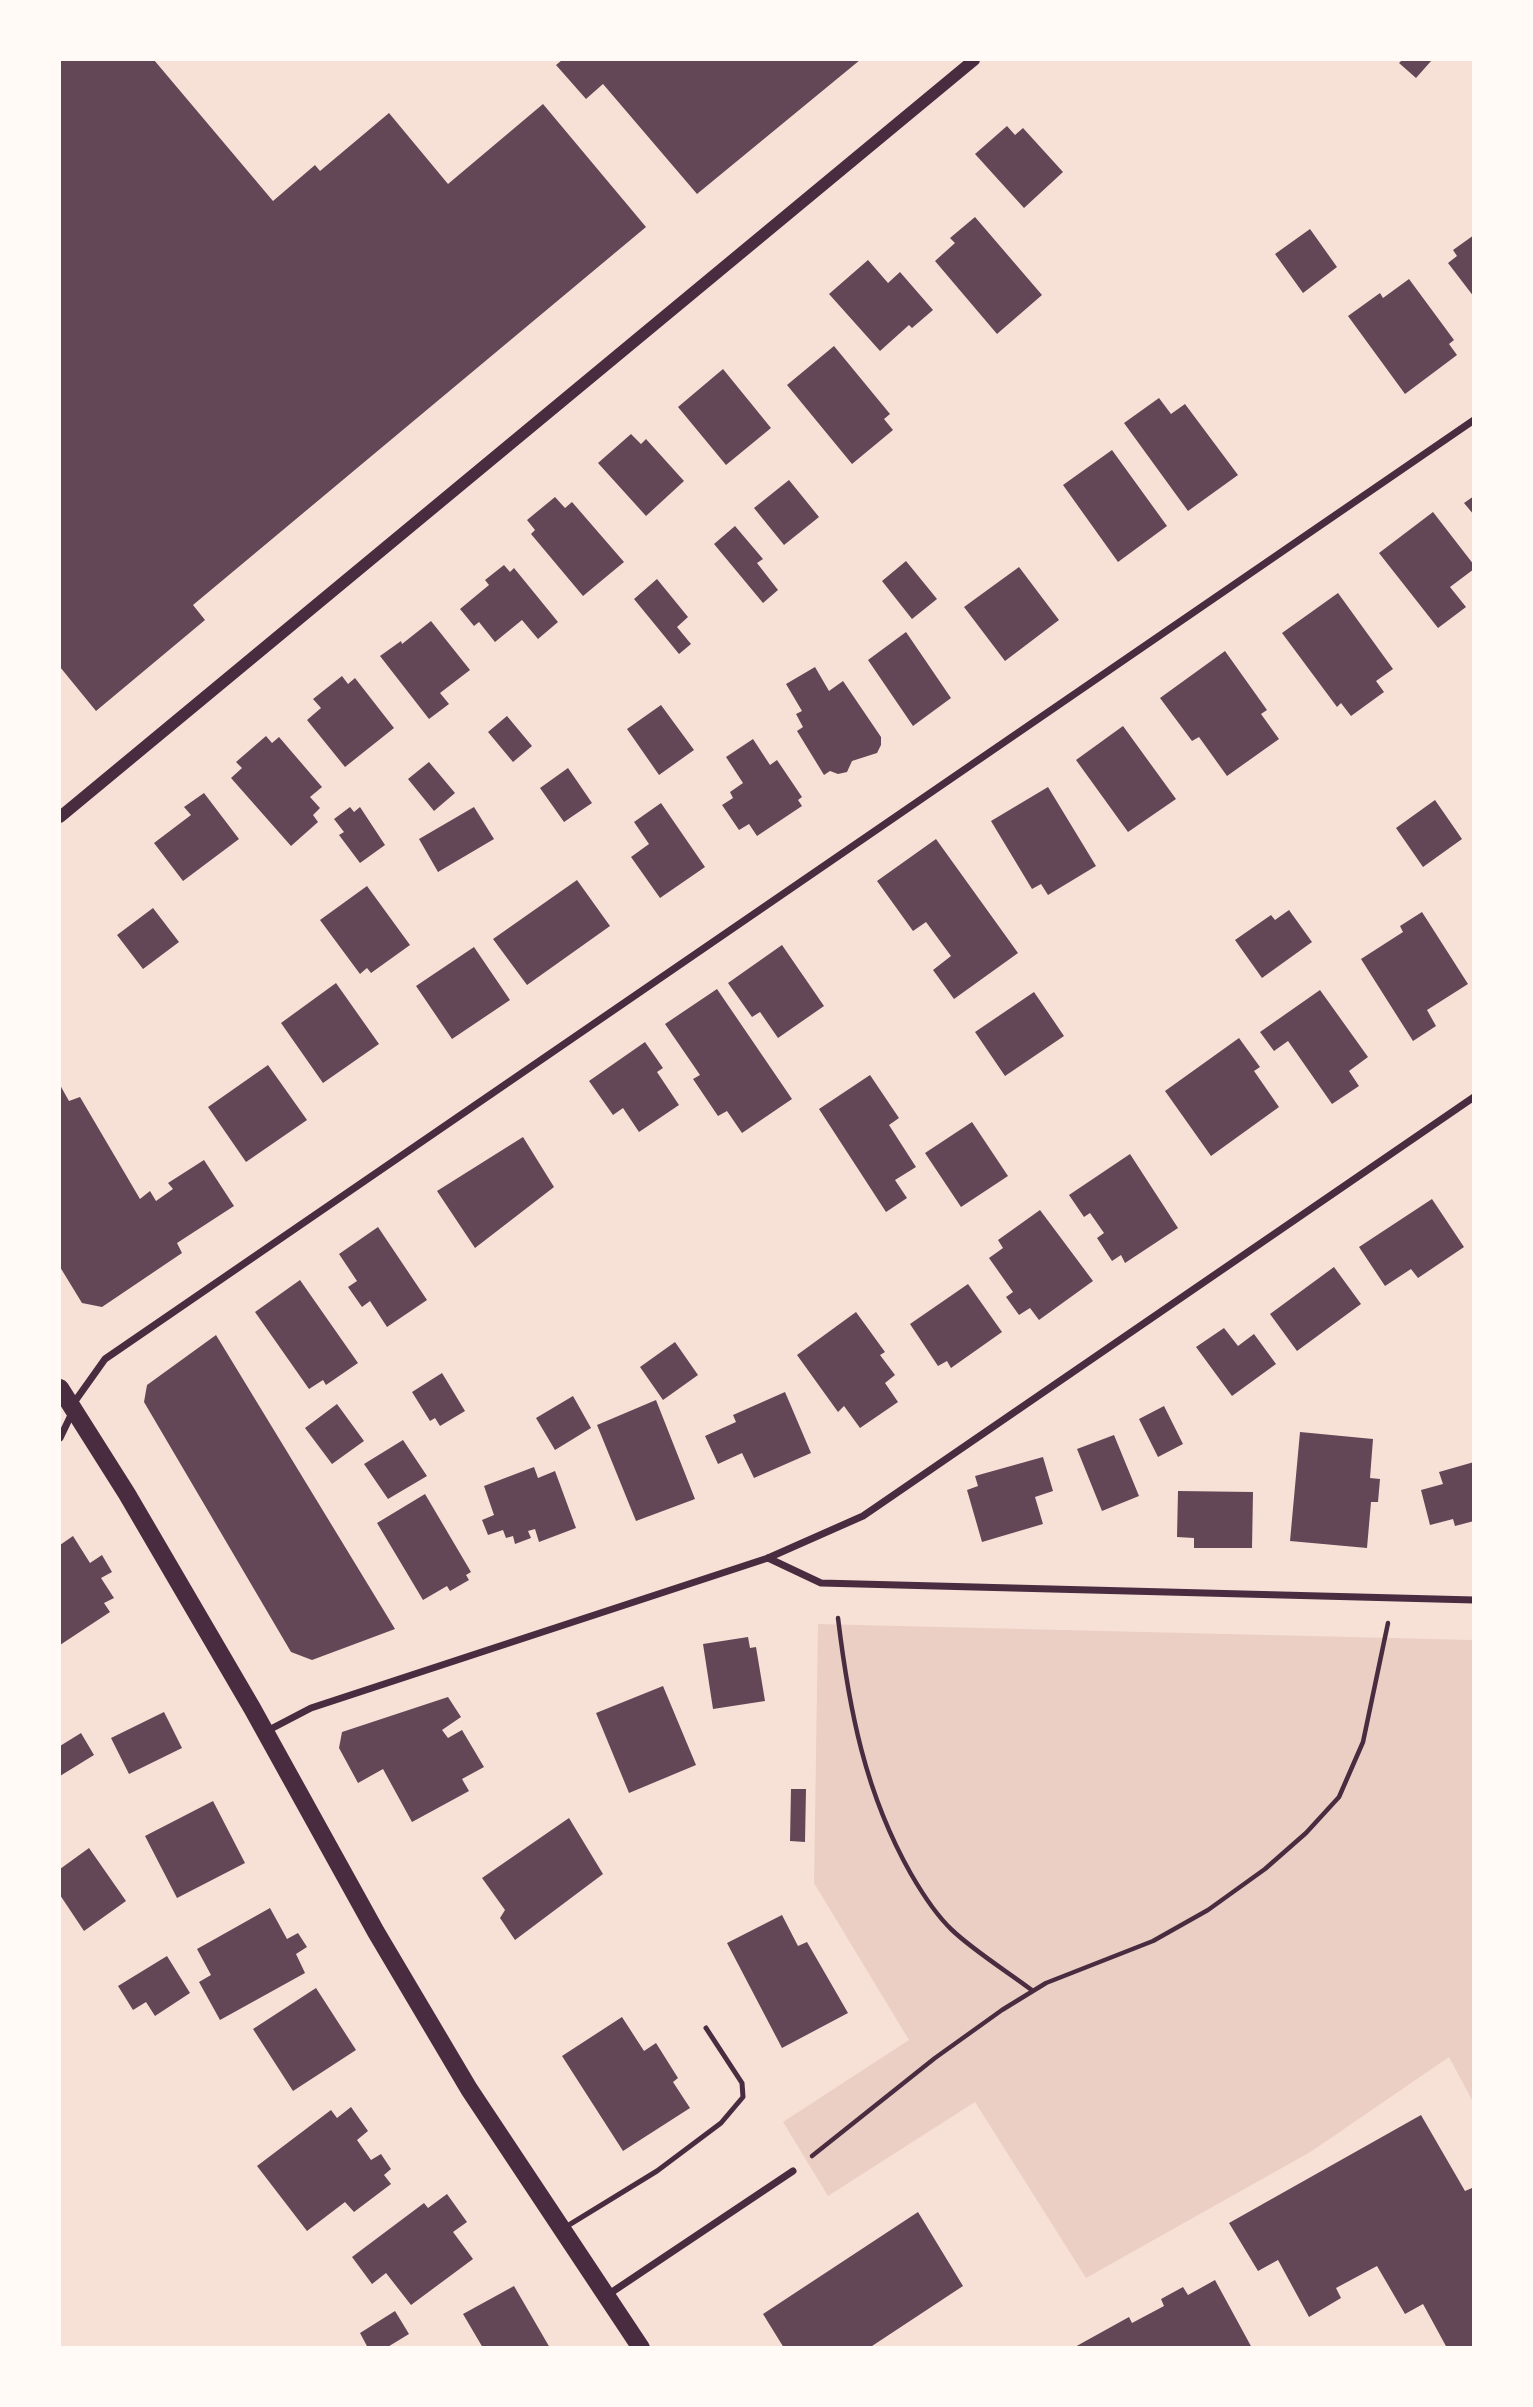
<!DOCTYPE html>
<style>
body{margin:0}
#map{position:relative;width:1533px;height:2407px;overflow:hidden;background:#f7e1d7;font-family:Rubik,sans-serif}
canvas{display:block}
.frame{position:absolute;inset:0;border:61px solid #fffaf5;pointer-events:none}
</style>
<div id="map">
<canvas width="1533" height="2407"></canvas>
<div class="frame"></div>
</div>
<script>
const g = document.querySelector('canvas').getContext('2d');
g.lineJoin = 'round';
function paint(path, color) { g.fillStyle = color; g.fill(path, 'evenodd'); }
function trace(path, color, width, dash) { g.strokeStyle = color; g.lineWidth = width; g.lineCap = dash ? 'butt' : 'round'; g.setLineDash(dash || []); g.stroke(path); }
paint(new Path2D(`
 M818,1624L1473,1640V2102L1449,2057L1312,2151L1086,2278L975,2102L828,2196L783,2122L909,2040L814,1883Z`), '#ebcfc5');
paint(new Path2D(`
 M60,60H154L273,201L315,165L320,171L389,113L448,184L543,104L646,227L193,605L205,620L96,711L60,667Z
 M562,60H860L697,194L603,84L586,99L556,65Z
 M1402,60H1432L1416,78L1399,63Z
 M1007,126L1015,135L1023,128L1063,172L1024,208L975,154Z
 M975,217L1042,295L997,334L935,261L955,243L950,238Z
 M1310,229L1337,267L1303,293L1275,254Z
 M1474,235V297L1448,263L1457,256L1453,250Z
 M868,260L888,283L900,272L933,310L912,328L909,325L880,351L829,294Z
 M1409,279L1454,340L1449,344L1457,355L1405,394L1348,316L1380,293L1383,298Z
 M834,346L890,414L884,419L893,430L852,464L787,385Z
 M723,369L771,428L726,465L678,407Z
 M1159,398L1171,414L1185,404L1238,475L1188,511L1124,423Z
 M631,434L641,444L646,439L684,481L646,516L598,463Z
 M1112,450L1167,526L1118,562L1063,485Z
 M789,480L819,517L784,545L754,508Z
 M1474,496V515L1464,503Z
 M555,497L565,508L572,502L624,562L583,596L531,534L535,530L527,520Z
 M1433,512L1474,565V569L1450,587L1466,607L1438,628L1379,553Z
 M735,526L763,559L757,563L778,590L763,603L714,544Z
 M906,561L937,599L912,619L882,581Z
 M504,565L510,572L514,568L558,622L538,639L522,620L495,642L479,622L474,626L460,609L489,585L485,580Z
 M1019,567L1059,620L1005,661L964,607Z
 M657,579L688,617L677,627L691,644L679,654L634,599Z
 M1338,593L1393,669L1376,681L1384,692L1351,716L1341,703L1337,707L1282,633Z
 M431,621L470,670L440,693L449,704L429,719L380,656L401,641L402,644Z
 M906,632L951,698L913,726L868,660Z
 M1225,651L1267,710L1261,714L1279,739L1227,776L1199,737L1192,741L1160,698Z
 M815,667L829,691L843,681L881,737V745L877,753L852,761L847,772L838,774L830,771L824,775L797,731L803,727L796,714L802,711L786,684Z
 M342,676L348,684L355,678L394,728L345,767L307,720L321,708L313,699Z
 M661,705L694,750L659,775L627,729Z
 M507,716L532,746L513,762L488,732Z
 M1123,726L1176,799L1128,832L1076,760Z
 M266,736L272,743L279,737L322,787L310,797L320,808L313,815L318,822L291,846L231,778L242,768L236,762Z
 M753,739L770,765L777,760L802,797L798,800L802,806L757,836L749,824L739,830L722,805L733,798L730,792L743,783L726,757Z
 M429,762L455,793L434,811L408,779Z
 M568,768L592,803L564,822L540,788Z
 M1048,787L1096,866L1048,895L1041,884L1032,889L991,821Z
 M204,793L239,839L183,881L154,843L191,815L184,807Z
 M1435,800L1462,839L1423,867L1396,828Z
 M661,803L705,867L660,898L631,857L649,844L634,822Z
 M350,807L354,812L360,807L385,845L360,863L339,835L344,832L334,819Z
 M474,807L494,839L438,872L419,839Z
 M936,839L1018,953L954,999L933,970L951,956L926,922L913,931L877,881Z
 M577,880L610,926L527,985L493,939Z
 M367,886L410,945L371,973L367,968L360,974L320,920Z
 M153,908L179,942L143,969L117,935Z
 M1289,910L1312,942L1262,978L1235,940L1271,915L1275,920Z
 M1422,912L1468,984L1427,1010L1436,1026L1413,1041L1361,959L1403,932L1400,926Z
 M782,945L824,1006L778,1038L760,1012L752,1017L728,983Z
 M474,947L510,1000L452,1039L416,986Z
 M336,983L379,1044L323,1083L281,1023Z
 M717,989L792,1099L742,1133L727,1111L718,1116L693,1079L700,1075L665,1024Z
 M1320,990L1368,1057L1349,1071L1359,1086L1332,1104L1288,1041L1274,1051L1260,1032Z
 M1034,992L1064,1036L1005,1076L975,1032Z
 M1239,1038L1260,1067L1254,1071L1279,1107L1211,1156L1165,1091Z
 M645,1042L663,1068L657,1072L679,1105L639,1132L623,1108L613,1115L589,1081Z
 M268,1065L307,1120L246,1162L208,1107Z
 M870,1075L899,1118L889,1125L916,1167L895,1180L907,1198L886,1212L819,1109Z
 M60,1085L69,1101L80,1097L140,1199L150,1191L156,1201L173,1189L168,1183L204,1160L234,1206L177,1243L182,1253L102,1307L82,1303L60,1267Z
 M972,1122L1008,1176L961,1207L925,1153Z
 M523,1137L554,1187L475,1248L437,1191Z
 M1130,1154L1178,1228L1125,1263L1121,1255L1112,1261L1097,1238L1104,1233L1090,1213L1084,1217L1069,1195Z
 M1432,1199L1464,1247L1418,1278L1411,1269L1385,1286L1359,1247Z
 M1040,1210L1093,1281L1039,1320L1030,1308L1019,1315L1006,1297L1013,1292L989,1258L1003,1248L998,1240Z
 M378,1227L427,1300L387,1327L370,1301L362,1307L348,1287L357,1281L339,1254Z
 M1334,1267L1361,1304L1297,1351L1270,1314Z
 M300,1280L358,1363L326,1385L323,1380L309,1389L255,1312Z
 M968,1284L1002,1332L951,1368L947,1361L938,1366L910,1324Z
 M856,1312L885,1352L880,1355L895,1375L885,1383L898,1402L860,1428L844,1406L838,1412L797,1355Z
 M1224,1328L1238,1346L1254,1334L1276,1364L1232,1396L1196,1347Z
 M216,1335L395,1629L312,1660L291,1652L144,1402L147,1385Z
 M675,1342L698,1375L663,1400L640,1367Z
 M442,1373L465,1411L440,1426L435,1418L430,1421L412,1392Z
 M785,1392L811,1453L754,1478L742,1453L718,1464L705,1436L736,1422L733,1415Z
 M573,1396L591,1428L555,1450L536,1418Z
 M656,1400L695,1499L636,1521L597,1425Z
 M337,1404L364,1441L332,1464L305,1428Z
 M1164,1406L1183,1444L1158,1457L1139,1419Z
 M1300,1432L1373,1439L1370,1478L1380,1479L1378,1502H1371L1367,1548L1290,1541Z
 M1114,1435L1139,1496L1102,1511L1077,1449Z
 M403,1440L427,1476L388,1499L364,1464Z
 M1043,1457L1053,1491L1035,1497L1043,1524L982,1542L967,1490L978,1486L975,1476Z
 M1474,1462V1521L1455,1526L1453,1519L1430,1525L1421,1490L1443,1484L1439,1472Z
 M534,1467L538,1478L555,1471L576,1528L539,1542L535,1529L528,1531L531,1538L515,1544L513,1536L506,1538L503,1530L488,1535L482,1520L494,1515L484,1486Z
 M1178,1491L1253,1492L1252,1548H1194V1538L1177,1537Z
 M425,1494L471,1572L466,1575L469,1580L450,1591L447,1586L423,1600L377,1523Z
 M73,1536L90,1563L102,1555L112,1572L101,1578L114,1598L104,1603L110,1612L60,1645V1545Z
 M748,1637L750,1648L756,1647L765,1701L713,1709L703,1644Z
 M663,1686L696,1765L629,1793L596,1713Z
 M448,1697L461,1717L442,1730L448,1738L462,1730L484,1767L462,1779L469,1791L412,1822L383,1769L358,1783L339,1748L342,1732Z
 M164,1712L182,1748L129,1774L111,1738Z
 M81,1733L94,1755L60,1776V1746Z
 M791,1789H806L805,1842L790,1841Z
 M213,1801L245,1863L177,1898L145,1836Z
 M569,1818L603,1874L515,1940L500,1918L505,1910L482,1878Z
 M89,1848L126,1901L84,1931L60,1895V1869Z
 M270,1908L287,1939L298,1933L307,1947L296,1954L305,1973L220,2020L199,1982L211,1975L197,1949Z
 M782,1915L798,1946L807,1942L848,2013L782,2048L727,1943Z
 M167,1956L190,1993L155,2016L146,2002L133,2010L118,1986Z
 M316,1988L356,2050L293,2091L253,2029Z
 M622,2017L644,2051L656,2043L678,2078L673,2082L690,2108L623,2151L562,2056Z
 M351,2107L368,2131L357,2140L371,2160L381,2154L391,2169L384,2175L391,2184L354,2212L345,2202L307,2231L257,2166L331,2110L337,2118Z
 M1421,2115L1465,2191L1472,2188L1474,2191V2348H1447L1423,2304L1405,2314L1377,2266L1336,2288L1341,2298L1309,2317L1278,2260L1258,2271L1229,2223Z
 M447,2194L467,2222L453,2232L473,2259L411,2305L386,2273L372,2284L352,2257L424,2203L428,2208Z
 M918,2212L963,2286L869,2348H784L763,2314Z
 M1215,2280L1252,2348H1073L1129,2317L1132,2323L1164,2306L1161,2299L1183,2287L1188,2295Z
 M514,2286L550,2348H483L463,2314Z
 M395,2311L409,2334L386,2348H368L360,2333Z`), '#644757');
trace(new Path2D(`
 M838,1618C849,1709 865,1793 911,1874C922,1893 935,1914 952,1930C974,1951 1008,1972 1033,1991
 M812,2156L935,2058L1002,2010L1046,1983L1153,1941L1208,1910L1265,1869L1306,1833L1339,1797L1363,1742L1388,1623`), '#4a2c40', 4.5);
trace(new Path2D(`
 M564,2228L657,2171L721,2123L743,2097L742,2083L706,2028`), '#4a2c40', 5);
trace(new Path2D(`
 M73,1404L105,1359L1474,420
 M60,1438L73,1411
 M768,1558L821,1583L1474,1600
 M265,1732L311,1708L768,1558L863,1516L1474,1097
 M606,2296L793,2171`), '#4a2c40', 7);
trace(new Path2D(`
 M60,817L974,60`), '#4a2c40', 12);
trace(new Path2D(`
 M60,1388L127,1494L252,1708L376,1932L469,2089L641,2348`), '#4a2c40', 18);
</script>
